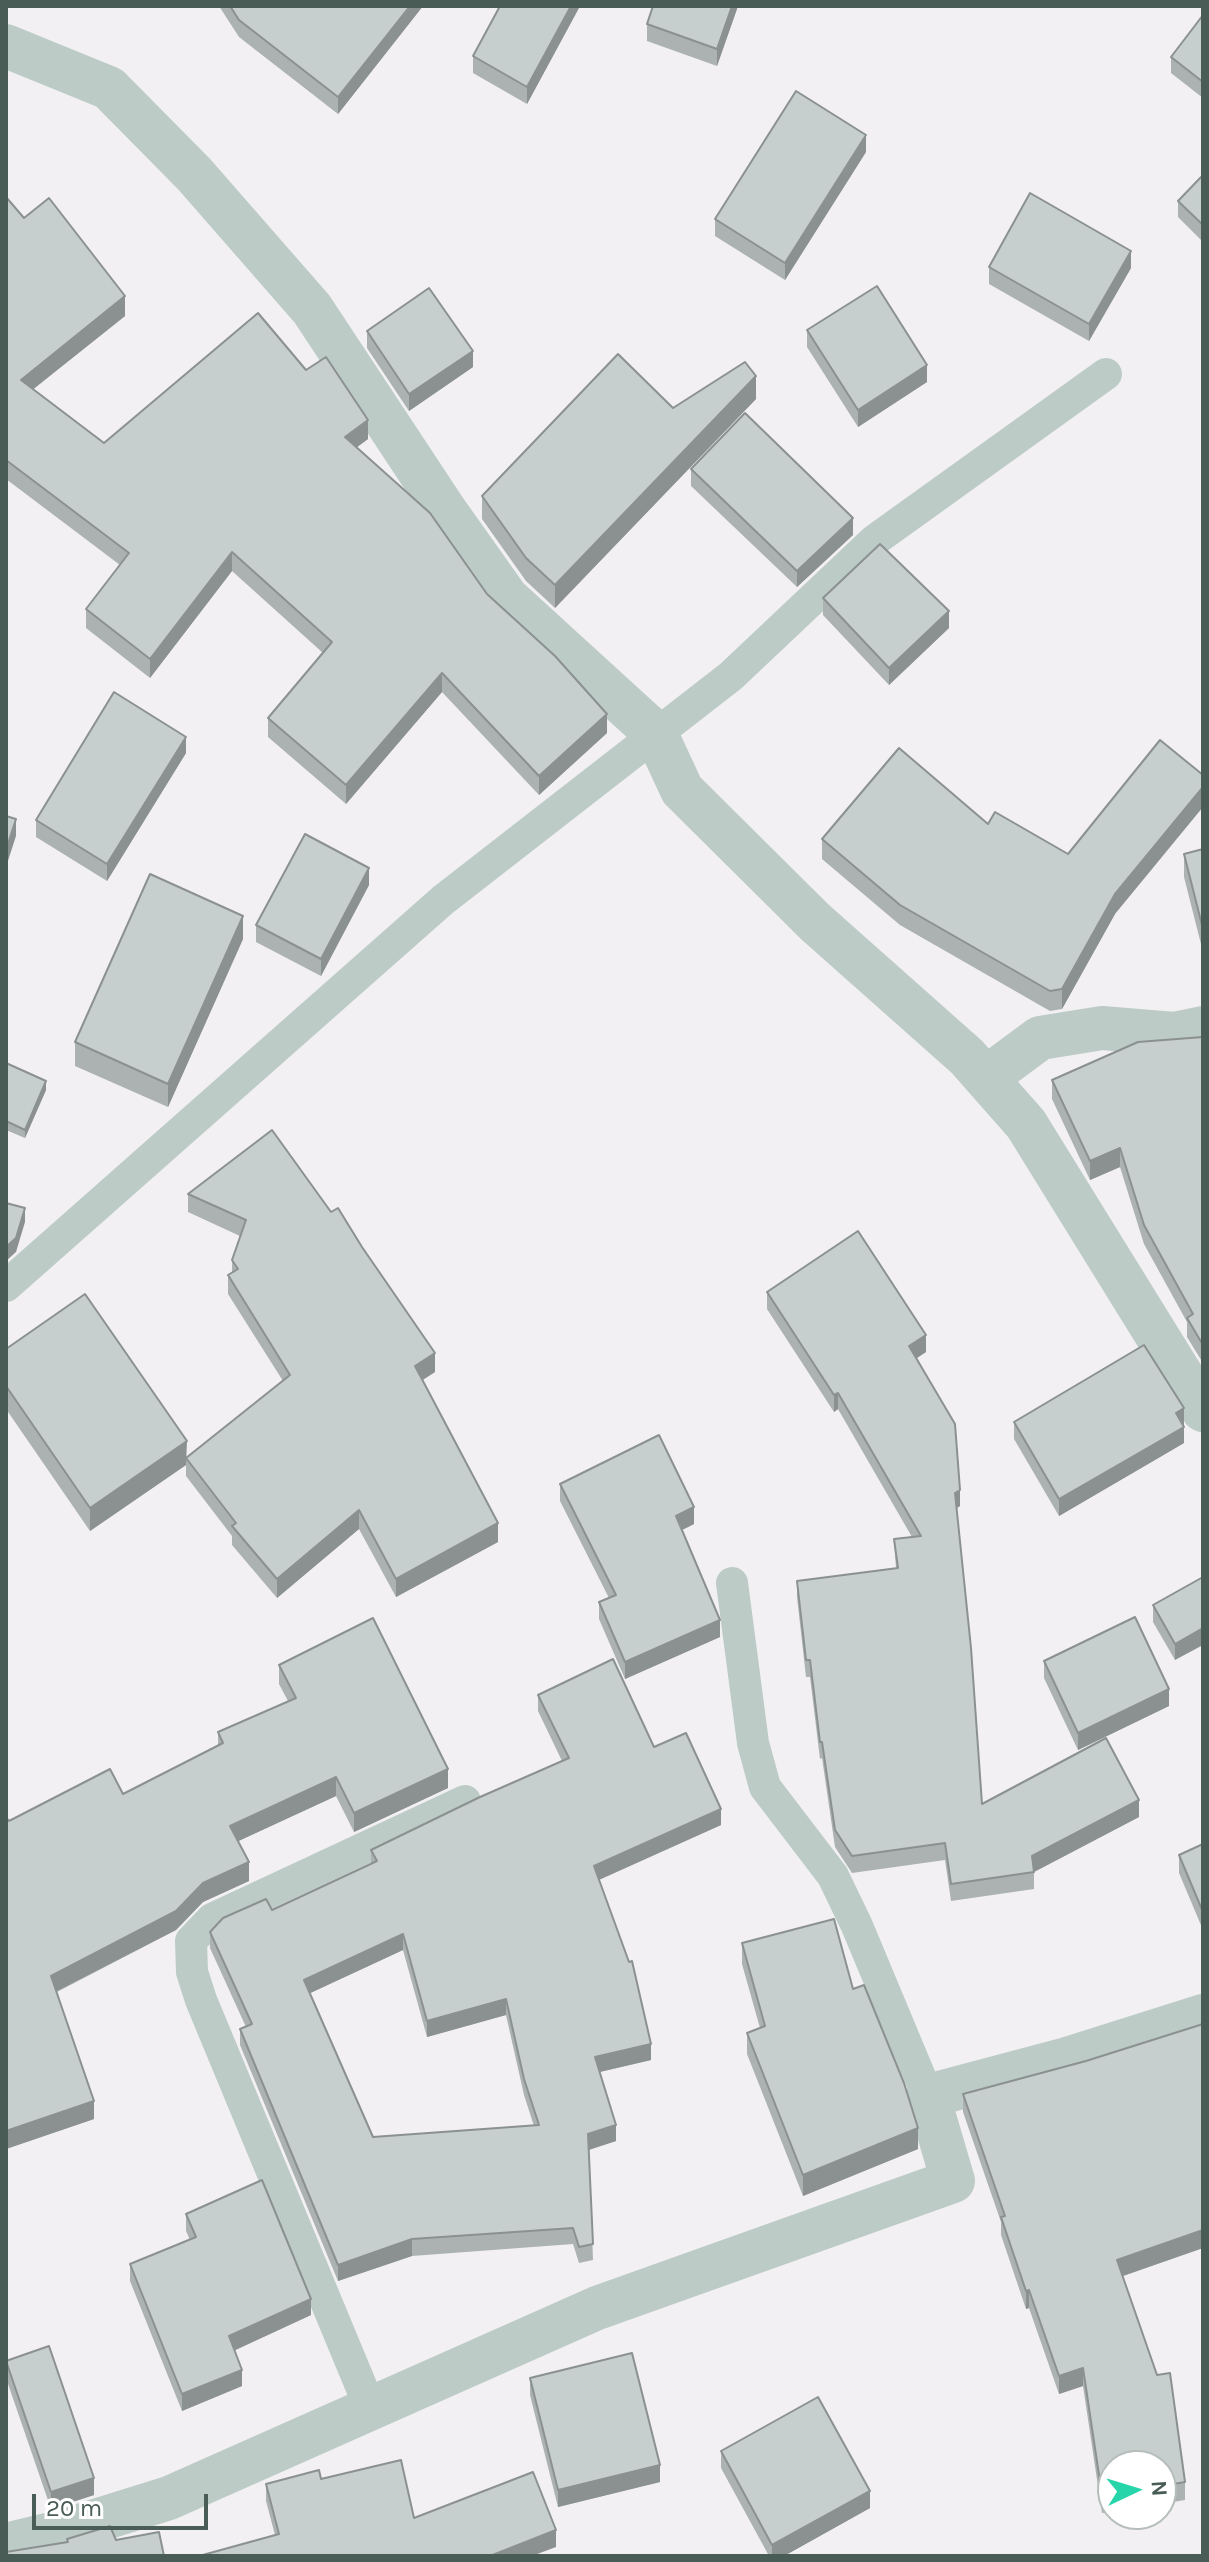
<!DOCTYPE html>
<style>
body{margin:0}
#map{position:relative;width:1209px;height:2562px;overflow:hidden;background:#f2f0f2;font-family:Karla,sans-serif}
canvas{display:block}
.frame{position:absolute;inset:0;border:8px solid #495c56;pointer-events:none}
.north{position:absolute;left:1097px;top:2450px;width:80px;height:80px;box-sizing:border-box;background:#fff;border:2px solid #b6bebb;border-radius:50%;rotate:86deg;font-size:22px;font-weight:700;line-height:32px;text-align:center;color:#495c56}
.north::after{content:'';display:block;margin:auto;width:28px;height:36px;background:#26d6aa;clip-path:polygon(50% 0,100% 100%,50% 72%,0 100%)}
.scale{position:absolute;left:32px;top:2494px;width:176px;height:36px;box-sizing:border-box;border:4px solid #495c56;border-top:0;padding-left:10px;font-size:24px;line-height:28px;white-space:nowrap;color:#495c56;-webkit-text-stroke:6px #fff;paint-order:stroke}
</style>
<div id="map">
<canvas width="1209" height="2562"></canvas>
<div class="frame"></div>
<div class="north">N</div>
<div class="scale">20 m</div>
</div>
<script>
const g = document.querySelector('canvas').getContext('2d');
g.lineJoin = 'round';
function trace(path, color, width, dash) { g.strokeStyle = color; g.lineWidth = width; g.lineCap = dash ? 'butt' : 'round'; g.setLineDash(dash || []); g.stroke(path); }
function paint(path, color) { g.fillStyle = color; g.fill(path, 'evenodd'); }
trace(new Path2D(`
 M6,1286L443,900L731,676L875,540L1106,374
 M732,1583L753,1743L765,1787L833,1876L857,1926L928,2096
 M371,2410L201,2000L192,1972L191,1941L212,1919L465,1801`), '#bccbc6', 32);
trace(new Path2D(`
 M6,46L109,88L194,174L312,309L446,512L507,598L656,734L682,790L815,922L967,1057L1026,1124L1203,1410
 M986,1078L1040,1038L1102,1028L1174,1034L1203,1028
 M6,2545L60,2532L169,2498L597,2308L953,2181L928,2096L1067,2059L1203,2016`), '#bccbc6', 44);
paint(new Path2D(`
 M219,6H423L338,114L239,37Z
 M580,6L527,104L473,73V56Z
 M738,6L717,66L647,41V24Z
 M1203,15V98L1171,73V57Z
 M866,152L785,280L715,236V219Z
 M1203,175V242L1178,217V201Z
 M6,197L24,218L125,316L33,389L104,443L306,370L368,439L357,447L487,594L607,733L539,795L442,692L346,804L268,737V718L323,653L232,571L150,678L86,628V609L120,565L6,479Z
 M989,267L1131,268L1089,341L989,284Z
 M807,330L927,382L858,427L807,347Z
 M367,331L473,367L409,411L367,348Z
 M756,399L555,608L526,581L482,519V496L673,408Z
 M691,469L853,535L797,587L691,486Z
 M823,598L949,628L889,685L823,615Z
 M186,753L107,881L36,837V820Z
 M988,824L1115,914L1062,1009L1050,1011L900,925L822,859V839Z
 M1203,849V952L1184,877V854Z
 M369,885L321,976L256,942V925Z
 M243,939L168,1107L75,1066V1042Z
 M1203,1037V1363L1187,1337V1322L1144,1244L1120,1167L1090,1180L1052,1099V1080Z
 M6,1063L46,1090L25,1138L6,1130Z
 M272,1130L435,1372L422,1380L498,1542L396,1597L359,1529L277,1598L232,1545V1536L186,1476V1465L90,1531L6,1409V1349L187,1457L283,1381L228,1294V1275L232,1273V1260L240,1236L188,1212V1194Z
 M767,1292L926,1352L917,1358L960,1506L957,1508L982,1804L1139,1817L1034,1872V1889L951,1901L945,1860L852,1873L835,1847L822,1758L820,1759L810,1677H806L797,1597V1581L896,1568L894,1539L912,1537L838,1409L834,1412L767,1309Z
 M1014,1422L1184,1425V1443L1059,1516L1014,1439Z
 M560,1484L694,1524L682,1530L720,1637L625,1679L599,1619V1602L609,1598L560,1501Z
 M1203,1577L1175,1660L1153,1622V1605Z
 M1044,1661L1169,1706L1078,1750L1044,1678Z
 M279,1665L448,1788L354,1832L336,1796L238,1841L249,1881L203,1902L176,1930L57,1992L94,2119L6,2149V1817L9,1821L123,1794L218,1745V1732L288,1701L279,1684Z
 M538,1695L654,1747L721,1825L599,1880L651,2060L600,2072L616,2141L589,2150L593,2260L579,2263L573,2244L412,2256L338,2281L240,2045V2029L246,2027L210,1948V1932L272,1910L371,1864V1850L562,1761L538,1711ZM403,1950L427,2037L506,2015L524,2095L534,2126L373,2137L310,1993Z
 M1203,1844V1930L1179,1873V1855Z
 M742,1943L853,1989L918,2149L803,2196L747,2054V2033L760,2028L742,1964Z
 M963,2094L1203,2248L1123,2276L1185,2482V2500L1161,2504V2466H1113V2511L1102,2513L1083,2386L1059,2394L1029,2308L1026,2309L1001,2235V2222L963,2112Z
 M186,2214L311,2315L235,2350L242,2386L182,2411L130,2281V2264L190,2240L186,2231Z
 M6,2361L94,2495L51,2509L6,2378Z
 M530,2378L660,2482L558,2507L530,2395Z
 M721,2451L870,2508L784,2556H769L721,2468Z
 M321,2479L414,2518L556,2547L275,2535L266,2501V2484Z`), '#abb2b1');
paint(new Path2D(`
 M410,6H423L338,114V97Z
 M571,6H580L527,104V87Z
 M732,6H738L717,66V49Z
 M866,135V152L785,280V263Z
 M1131,251V268L1089,341V324Z
 M125,296V316L21,399V380Z
 M473,351V367L409,411V394Z
 M927,365V382L858,427V410Z
 M756,376V399L555,608V585Z
 M368,420V439L345,456V437Z
 M853,518V535L797,587V571Z
 M232,552V571L150,678V659Z
 M949,611V628L889,685V668Z
 M442,673V692L346,804V785Z
 M607,714V733L539,795V776Z
 M186,737V753L107,881V864Z
 M1203,787V807L1115,914L1062,1009V989L1115,894Z
 M16,819V836L6,867V850Z
 M369,868V885L321,976V959Z
 M243,916V939L168,1107V1084Z
 M46,1081V1090L25,1138V1130Z
 M1120,1148V1167L1090,1180V1161Z
 M25,1208V1222L16,1252L6,1261V1247Z
 M926,1335V1352L909,1363V1346Z
 M435,1353V1372L415,1385V1366Z
 M838,1393V1409L834,1412V1395Z
 M1184,1408V1425L1176,1430V1413Z
 M1184,1427V1443L1059,1516V1499Z
 M187,1441L186,1465L90,1531V1508Z
 M960,1490V1506L955,1509V1493Z
 M694,1507V1524L676,1533V1516Z
 M359,1510V1529L277,1598V1579Z
 M498,1523V1542L396,1597V1579Z
 M720,1620V1637L625,1679V1662Z
 M1203,1628V1645L1175,1660V1644Z
 M1169,1689V1706L1078,1750V1733Z
 M448,1769V1788L354,1832V1813Z
 M336,1777V1796L230,1845V1826Z
 M1139,1800V1817L1032,1873V1856Z
 M721,1809V1825L594,1882V1866Z
 M249,1862V1881L203,1902L176,1930L51,1994V1976L203,1883Z
 M403,1934V1950L304,1996V1980Z
 M506,1999V2015L427,2037V2021Z
 M651,2044V2060L595,2073V2057Z
 M94,2101V2119L6,2149V2131Z
 M616,2125V2141L588,2150V2134Z
 M918,2128V2149L803,2196V2175Z
 M1203,2230V2248L1117,2278V2260Z
 M412,2239V2256L338,2281V2265Z
 M1029,2290V2308L1026,2309V2291Z
 M311,2299V2315L229,2353V2336Z
 M1083,2368V2386L1059,2394V2376Z
 M242,2370V2386L182,2411V2394Z
 M660,2465V2482L558,2507V2490Z
 M94,2478V2495L51,2509V2492Z
 M870,2491V2508L784,2556H772V2545Z
 M556,2530V2547L532,2556H490Z`), '#8b9190');
const building = new Path2D(`
 M230,6H410L338,97L239,20Z
 M500,6H571L527,87L473,56Z
 M653,6H732L717,49L647,24Z
 M1203,15V82L1171,57Z
 M796,91L866,135L785,263L715,219Z
 M1203,175V225L1178,201Z
 M1030,193L1131,251L1089,324L989,267Z
 M6,197L24,218L49,198L125,296L21,380L104,443L258,313L306,370L326,357L368,420L345,437L430,513L487,594L555,656L607,714L539,776L442,673L346,785L268,718L332,642L232,552L150,659L86,609L129,553L6,460Z
 M877,286L927,365L858,410L807,330Z
 M429,288L473,351L409,394L367,331Z
 M618,354L673,408L745,362L756,376L555,585L526,558L482,496Z
 M745,413L853,518L797,571L691,469Z
 M880,544L949,611L889,668L823,598Z
 M114,692L186,737L107,864L36,820Z
 M1160,740L1203,775V787L1115,894L1062,989L1050,991L900,905L822,839L899,748L988,824L995,812L1068,854Z
 M6,816L16,819L6,850Z
 M305,834L369,868L321,959L256,925Z
 M1203,849V929L1184,854Z
 M150,874L243,916L168,1084L75,1042Z
 M1203,1037V1345L1187,1318L1193,1314L1144,1225L1120,1148L1090,1161L1052,1080L1138,1042Z
 M6,1063L46,1081L25,1130L6,1121Z
 M272,1130L331,1212L338,1208L362,1247L435,1353L415,1366L498,1523L396,1579L359,1510L277,1579L232,1526L236,1523L186,1458L290,1375L228,1275L238,1269L232,1260L246,1220L188,1194Z
 M6,1203L25,1208L16,1238L6,1247Z
 M858,1231L926,1335L909,1346L955,1424L960,1490L955,1493L971,1648L982,1804L1106,1738L1139,1800L1032,1856L1034,1872L951,1884L945,1843L852,1856L835,1830L822,1742H820L810,1660H806L797,1581L898,1568L894,1539L921,1536L838,1393L834,1395L767,1292Z
 M85,1294L187,1441L90,1508L6,1386V1349Z
 M1144,1345L1184,1408L1176,1413L1184,1427L1059,1499L1014,1422Z
 M659,1435L694,1507L676,1516L720,1620L625,1662L599,1602L616,1595L560,1484Z
 M1203,1577V1628L1175,1644L1153,1605Z
 M1135,1617L1169,1689L1078,1733L1044,1661Z
 M373,1618L448,1769L354,1813L336,1777L230,1826L249,1862L203,1883L176,1911L51,1976L94,2101L6,2131V1817L9,1821L110,1769L123,1794L223,1743L218,1732L296,1698L279,1665Z
 M613,1659L654,1747L686,1733L721,1809L594,1866L629,1962L632,1961L651,2044L595,2057L616,2125L588,2134L593,2244L579,2247L573,2228L412,2239L338,2265L240,2029L252,2024L210,1932L223,1918L266,1899L272,1910L377,1861L371,1850L480,1797L569,1758L538,1695ZM403,1934L427,2021L506,1999L524,2079L539,2125L373,2137L304,1980Z
 M1203,1844V1912L1179,1855Z
 M834,1919L853,1989L864,1985L904,2083L918,2128L803,2175L747,2033L765,2026L742,1943Z
 M1203,2024V2230L1117,2260L1157,2375L1170,2373L1185,2482L1161,2486V2466H1113V2493L1102,2495L1083,2368L1059,2376L1029,2290L1026,2291L1001,2217L1005,2216L963,2094L1086,2061Z
 M262,2180L311,2299L229,2336L242,2370L182,2394L130,2264L196,2237L186,2214Z
 M49,2346L94,2478L51,2492L6,2361Z
 M632,2353L660,2465L558,2490L530,2378Z
 M818,2397L870,2491L772,2545L721,2451Z
 M401,2460L414,2518L533,2472L556,2530L490,2556H199L279,2534L266,2484L319,2470L321,2479Z
 M110,2526L116,2540L159,2532L164,2556H6V2552L68,2542L67,2539Z`);
paint(building, '#c7cfce');
trace(building, '#8b9190', 2);
</script>
